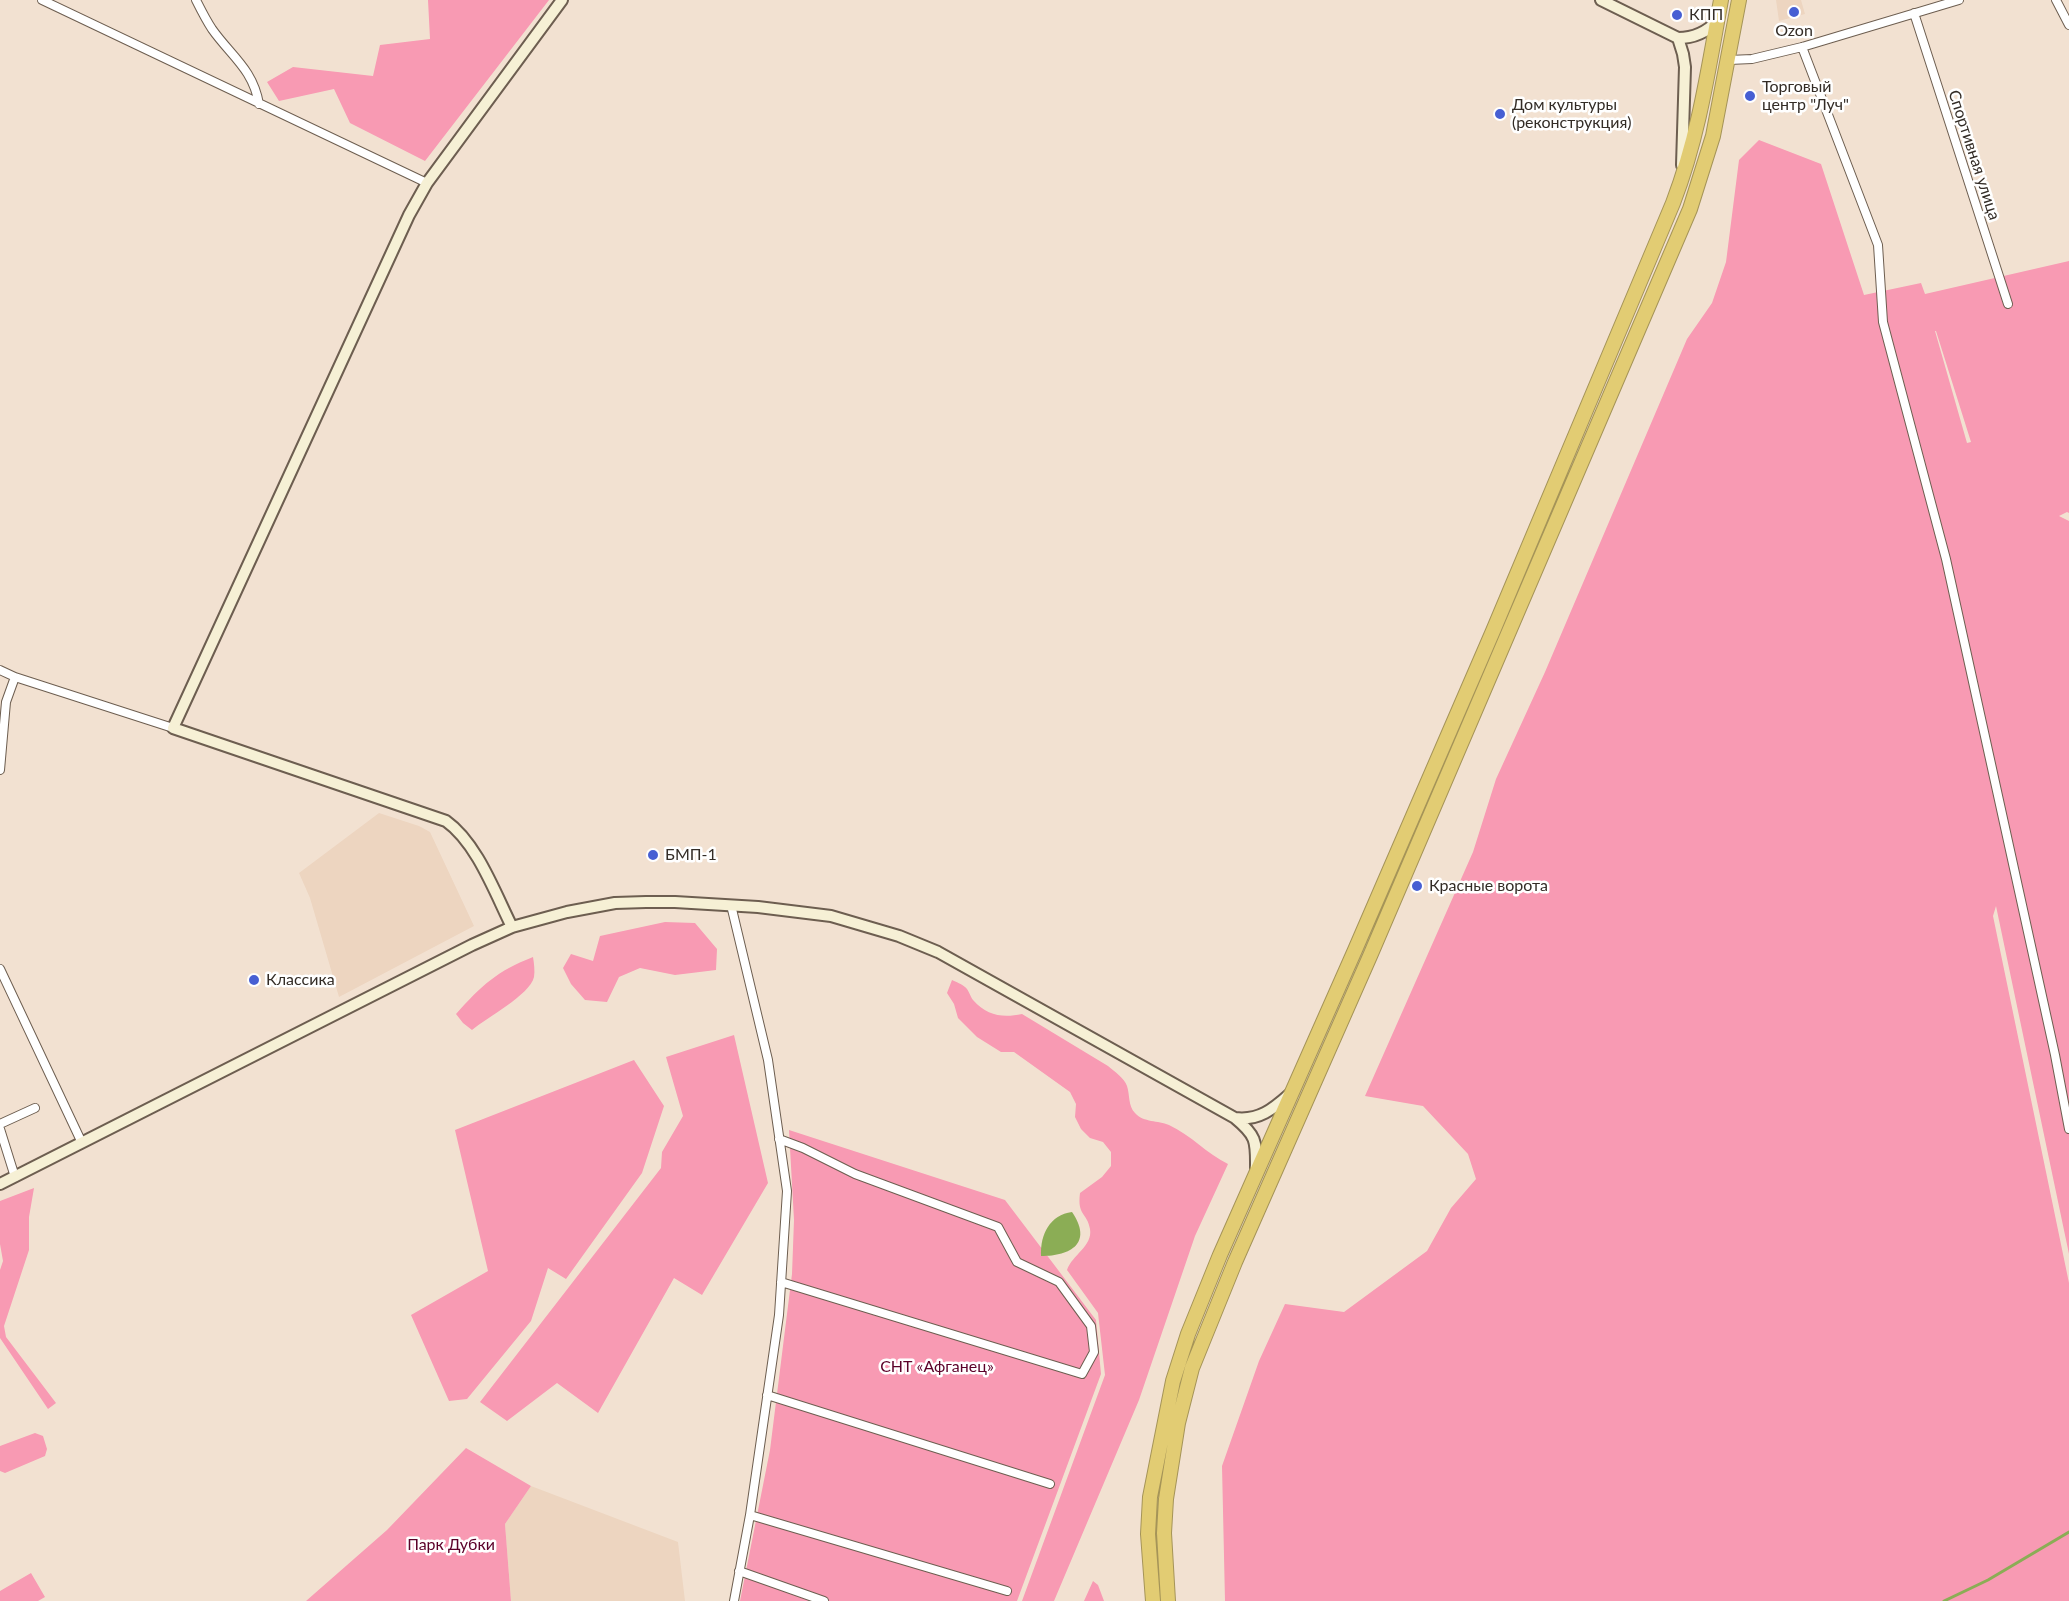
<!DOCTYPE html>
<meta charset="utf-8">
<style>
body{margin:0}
canvas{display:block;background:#f2e1d1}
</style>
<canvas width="2069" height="1601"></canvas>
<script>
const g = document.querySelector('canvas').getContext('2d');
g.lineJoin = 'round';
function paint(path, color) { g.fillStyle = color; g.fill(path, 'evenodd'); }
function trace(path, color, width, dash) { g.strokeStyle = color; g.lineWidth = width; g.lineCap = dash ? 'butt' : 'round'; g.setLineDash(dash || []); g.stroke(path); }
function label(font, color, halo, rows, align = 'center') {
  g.font = font + ' Lato,sans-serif'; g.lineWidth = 5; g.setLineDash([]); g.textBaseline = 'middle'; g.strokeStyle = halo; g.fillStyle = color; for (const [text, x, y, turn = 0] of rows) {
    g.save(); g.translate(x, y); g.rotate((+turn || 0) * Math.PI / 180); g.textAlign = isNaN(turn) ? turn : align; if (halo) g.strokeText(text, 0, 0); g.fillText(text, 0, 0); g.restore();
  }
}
paint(new Path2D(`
 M1776,0H1801L1805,14L1779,21Z
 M379,813L419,826L430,832L474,926L339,997L310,898L299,873Z
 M531,1486L678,1542L685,1601H511L505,1524Z`), '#edd5c0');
paint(new Path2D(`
 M428,0H549L425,161L350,123L334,89L279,101L267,82L293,67L373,76L380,45L430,39Z
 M1759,140L1821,164L1864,295L1921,283L1925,294L2069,261V513L2067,512L2059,516L2069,521V1254L1996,906L1993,916L2069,1283V1601H1225L1222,1466L1259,1361L1285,1304L1344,1312L1427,1251L1451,1208L1476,1179L1468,1154L1423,1106L1365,1096L1473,852L1496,779L1545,672L1687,339L1712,303L1726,262L1739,160ZM1935,331H1936L1971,442L1967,443Z
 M665,922L695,923L717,949L716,970L675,975L640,968L619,977L607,1002L585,1000L571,984L563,968L571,954L593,961L600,936Z
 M533,957C534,963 535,971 534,977C530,995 486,1018 472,1030L463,1023L456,1014C482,985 497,971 533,957Z
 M952,980C956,982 962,984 965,987C969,990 970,996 973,1000C987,1016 1003,1018 1022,1014L1108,1066C1115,1072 1124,1078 1127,1086C1130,1095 1128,1106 1135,1113C1144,1123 1158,1120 1169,1125C1191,1135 1207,1154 1228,1164L1195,1236L1139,1400L1054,1601H1022L1105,1375L1098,1313L1067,1270C1072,1255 1093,1246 1090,1229C1087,1212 1077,1216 1080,1193L1102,1177L1111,1166V1152L1103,1142L1090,1138L1081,1129L1075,1117L1076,1104L1070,1092L1014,1052H1001L977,1037L958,1018L954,1004L947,993Z
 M734,1035L768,1183L702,1295L674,1278L598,1413L557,1383L507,1421L480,1402L661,1168L662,1152L683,1116L666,1057Z
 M634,1060L664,1106L642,1173L566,1279L548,1268L531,1321L467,1399L449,1401L411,1315L488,1271L455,1130Z
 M789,1130L1005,1200L1096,1320L1101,1374L1017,1601H740L770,1450L792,1274L794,1220Z
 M34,1188L29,1217V1250L4,1326L6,1337L56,1403L48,1409L0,1338V1270L3,1261L0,1244V1201Z
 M35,1433L43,1436L47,1449L45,1456L5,1473L0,1471V1446Z
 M466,1448L531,1486L505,1524L511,1601H306L387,1530Z
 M31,1573L45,1597L38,1601H0V1591Z
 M1093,1581L1098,1585L1104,1601H1084Z`), '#f89ab3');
paint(new Path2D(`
 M1072,1212C1093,1243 1071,1256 1041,1256C1040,1234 1050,1215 1072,1212Z`), '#8bad55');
trace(new Path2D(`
 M1944,1601L1988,1580L2069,1532`), '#8bad55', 3);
const street = new Path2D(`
 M42,0L427,183
 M196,0C201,10 206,20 212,29C231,56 253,69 259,104
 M2056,0L2069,25
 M1914,13L2008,304
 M1802,47L1878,245L1883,322L1946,559L2055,1055L2069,1129
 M1729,60L1752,59L1802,47L1959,0
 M0,670L15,677L173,728
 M0,770L6,702L15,677
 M731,905L768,1060L787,1191L779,1315L750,1515L734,1601
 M0,969L82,1143
 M0,1124L35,1108
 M0,1129L15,1177
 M779,1139L803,1148L855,1174L998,1227L1017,1262L1059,1282L1091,1326L1094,1352L1082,1374L781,1282
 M767,1395L1050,1484
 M750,1515L1007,1591
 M739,1571L824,1601`);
const secondary = new Path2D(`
 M1601,0L1678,38C1694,38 1706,33 1717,21
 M1678,38L1683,54L1685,67L1682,165
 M512,927C495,893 477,843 446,821L173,728L409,215L427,183L562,0
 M1235,1118C1259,1121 1273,1109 1290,1094
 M0,1184L472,945L512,927L567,912L615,903L646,902H675L758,907L831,916L899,936L938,952L1235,1118C1258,1137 1256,1142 1256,1171`);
const highway = new Path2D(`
 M1153,1601L1148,1534L1150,1497L1173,1381L1188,1334L1220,1255L1355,950L1493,631L1673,203C1699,135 1708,71 1721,0
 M1168,1601L1164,1533L1166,1499L1178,1423L1192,1368L1235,1262L1370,956L1690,209L1713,136L1739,0`);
trace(street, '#6d5e50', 10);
trace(secondary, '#6d5e50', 14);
trace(highway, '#a59458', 16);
trace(street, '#fff', 8);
trace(secondary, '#f6f0d5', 10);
trace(highway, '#e2cc73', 14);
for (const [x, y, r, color] of [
 [1794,12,6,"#475fd3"],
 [1677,15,6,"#475fd3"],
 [1750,96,6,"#475fd3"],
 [1500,114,6,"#475fd3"],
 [653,855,6,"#475fd3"],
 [1417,886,6,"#475fd3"],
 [254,980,6,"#475fd3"]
]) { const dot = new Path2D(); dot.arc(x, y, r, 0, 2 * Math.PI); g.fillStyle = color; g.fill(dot); trace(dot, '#fff', 2); }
label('16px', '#332c26', '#fff', [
 ["КПП",1689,15],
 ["Ozon",1794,31,"center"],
 ["Торговый",1762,87],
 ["центр \"Луч\"",1762,105],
 ["Дом культуры",1512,105],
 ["(реконструкция)",1512,123],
 ["БМП-1",665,855],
 ["Красные ворота",1429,886],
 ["Классика",266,980]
], 'left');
label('16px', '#332c26', '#fff', [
 ["Спортивная улица",1974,155,72]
]);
label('16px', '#5b0129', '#fff', [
 ["СНТ «Афганец»",937,1367],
 ["Парк Дубки",451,1545]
]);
</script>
